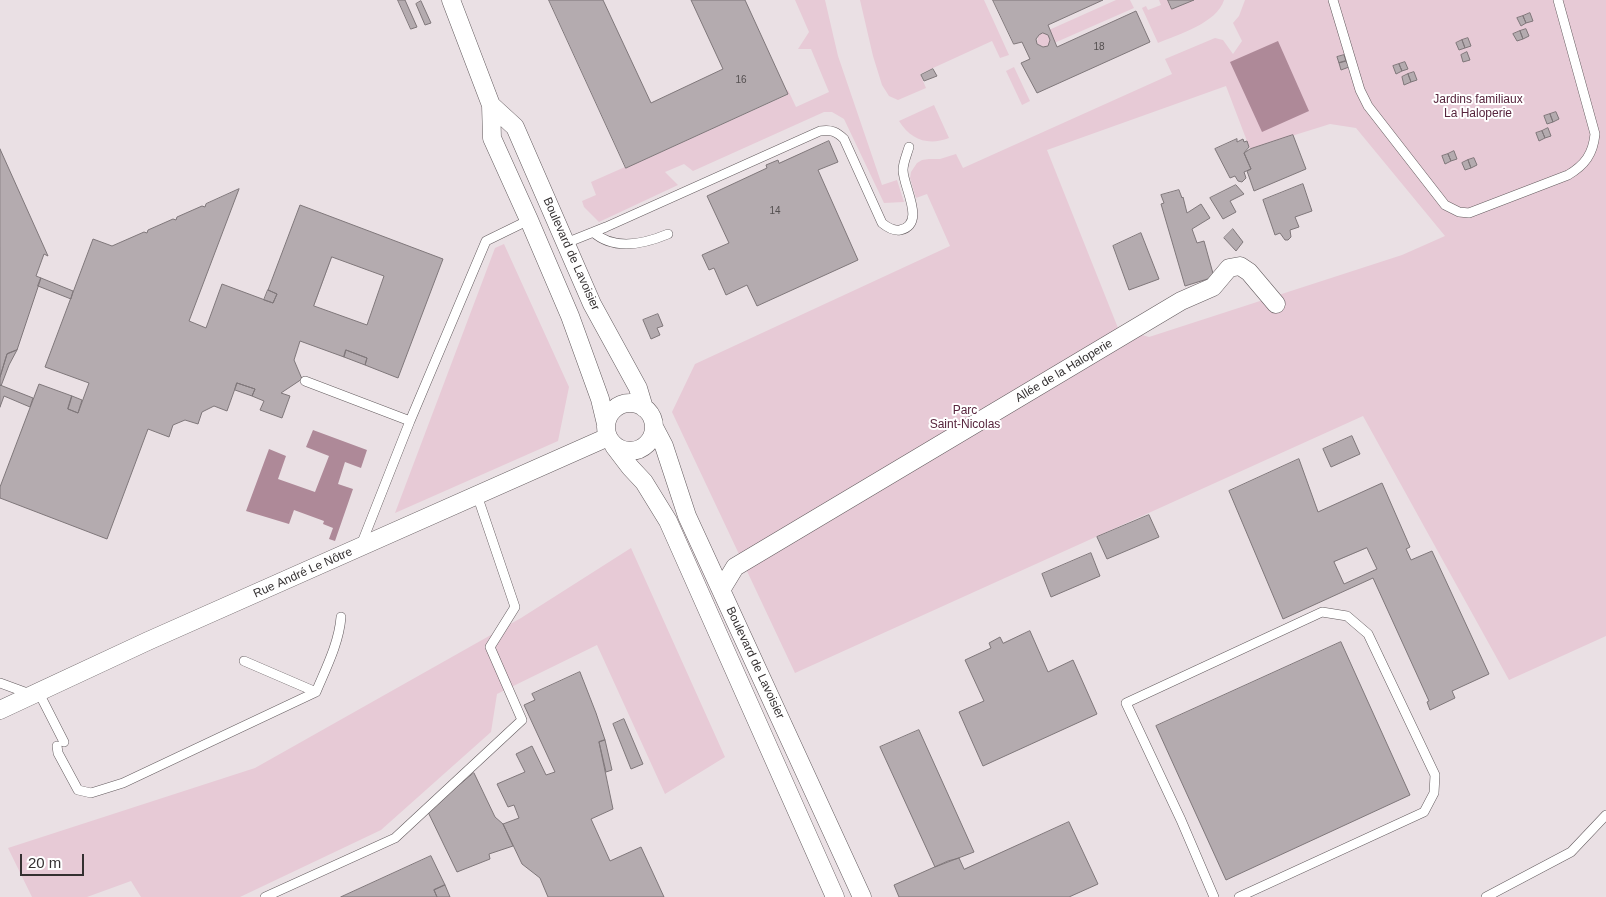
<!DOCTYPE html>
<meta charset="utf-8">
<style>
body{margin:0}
#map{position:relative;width:1606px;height:897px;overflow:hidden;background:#eae0e4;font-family:Arial,sans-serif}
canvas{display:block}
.scale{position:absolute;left:20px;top:854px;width:64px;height:22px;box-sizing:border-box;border:2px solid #343031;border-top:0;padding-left:6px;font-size:15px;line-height:18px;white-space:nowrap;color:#343031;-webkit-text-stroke:4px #fff;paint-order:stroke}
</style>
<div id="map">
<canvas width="1606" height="897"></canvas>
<div class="scale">20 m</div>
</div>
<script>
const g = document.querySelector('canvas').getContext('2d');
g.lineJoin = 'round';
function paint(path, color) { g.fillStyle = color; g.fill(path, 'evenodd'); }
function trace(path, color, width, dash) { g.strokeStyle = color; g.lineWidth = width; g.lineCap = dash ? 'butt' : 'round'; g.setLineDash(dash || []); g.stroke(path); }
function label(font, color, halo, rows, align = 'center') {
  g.font = font + ' Arial,sans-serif'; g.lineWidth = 4; g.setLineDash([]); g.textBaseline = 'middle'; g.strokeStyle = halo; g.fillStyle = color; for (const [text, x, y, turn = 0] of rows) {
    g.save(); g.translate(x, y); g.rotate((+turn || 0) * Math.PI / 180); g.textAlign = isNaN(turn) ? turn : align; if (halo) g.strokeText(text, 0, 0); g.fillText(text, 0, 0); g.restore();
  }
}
paint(new Path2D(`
 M795,0H825L838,56L882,185L897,180L904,202L884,203L844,119L832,112H824L693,171L684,164L665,172L678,185L599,222L584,207L582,201L596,195L591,182L625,167L626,168L787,95L786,91L788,90L796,107L829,92L811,49H798L809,32Z
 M860,0H984L1009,55L1000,58L992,41L920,74L926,88L898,100L889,96L882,85L873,56Z
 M1116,0H1130L1134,8L1045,47L1039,45L1037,43L1038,36L1040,34Z
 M1159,0H1224C1217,23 1179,34 1158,43L1142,8L1146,6L1148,10L1161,5Z
 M1245,0H1606V636L1509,680L1363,416L795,673L672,412L695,364L950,246L927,194L916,198L910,178L911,172L917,163L922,160L929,159H940L956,154L963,168L1172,74L1165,59L1215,38L1223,40L1233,54L1242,41L1233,23L1239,16ZM1226,86L1250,149L1330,124L1356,128L1445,236L1402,255L1149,337L1118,328L1047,150Z
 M1014,67L1030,101L1022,105L1006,71Z
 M934,105L949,138C928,146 911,140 899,121Z
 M504,244L569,387L558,441L395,513L495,248Z
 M631,548L725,757L665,794L597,645L497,694L491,732L381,830L240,897H141L131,881L87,897H32L8,848L255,768L521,618Z`), '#e7cad6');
paint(new Path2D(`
 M1278,41L1309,111L1262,132L1230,62Z
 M313,430L367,450L361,468L345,462L338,484L353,489L335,541L329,539L333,528L323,524L324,521L294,510L289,524L246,511L269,449L286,456L278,479L315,492L329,456L306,447Z`), '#ae8998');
const building = new Path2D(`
 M398,0H405L417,27L411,29Z
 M549,0H603L651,103L723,69L691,0H745L788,94L626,168Z
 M993,0H1103L1048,25L1057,47L1136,11L1150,42L1037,93L1021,63L1030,59L1022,42L1014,44ZM1043,33L1048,35L1050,40L1048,46L1043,47L1037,44L1036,39L1039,35Z
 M1168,0H1194L1172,9Z
 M421,1L431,23L425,25L416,4Z
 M1530,13L1533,21L1526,23L1523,16Z
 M1523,16L1526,23L1521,26L1517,18Z
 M1526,29L1529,36L1523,39L1520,31Z
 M1520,31L1523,39L1517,41L1513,34Z
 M1468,38L1471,46L1465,48L1462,40Z
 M1462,40L1465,48L1459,50L1456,43Z
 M1467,52L1470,60L1463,62L1461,55Z
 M1344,55L1346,61L1339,63L1337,57Z
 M1346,61L1349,67L1341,70L1339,63Z
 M1405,62L1408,69L1402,71L1399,64Z
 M1399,64L1402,71L1396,74L1393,66Z
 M933,69L937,76L924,81L921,75Z
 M1414,72L1417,80L1411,82L1408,74Z
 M1408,74L1411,82L1404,85L1402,77Z
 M1556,112L1559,119L1553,122L1550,114Z
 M1550,114L1553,122L1547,124L1544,116Z
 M1548,128L1551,136L1545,138L1542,131Z
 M1542,131L1545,138L1539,141L1536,133Z
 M1293,135L1306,169L1254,191L1247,171L1251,169L1244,153L1250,149Z
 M1237,139V142L1243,139L1244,142L1247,141L1249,147L1244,153L1251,169L1244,172L1246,178L1242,182L1238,181L1235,176L1230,178L1215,149Z
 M829,141L838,162L818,170L858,260L757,306L747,285L726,295L714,268L709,270L702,255L729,243L707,196L767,168L766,165L778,160L779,163Z
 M0,149L48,256L44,254L36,276L41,278L17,350L7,354L0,377Z
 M1454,151L1457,159L1451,161L1448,154Z
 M1448,154L1451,161L1445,164L1442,156Z
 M1474,158L1477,165L1471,168L1468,160Z
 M1468,160L1471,168L1465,170L1462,163Z
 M1303,184L1312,211L1295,217L1299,227L1290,230L1291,237L1288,240H1285L1280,233L1275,235L1263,200Z
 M1236,185L1244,194L1230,201L1236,212L1223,219L1210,198Z
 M239,189L189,321L206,328L222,284L273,303L277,294L268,290L300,205L443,259L398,378L365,365L367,358L346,350L344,357L300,341L294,360L302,379L281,393L290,396L282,418L260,410L264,401L252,396L255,389L237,383L227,411L214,406L202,412L198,424L185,420L173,425L169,437L148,429L107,539L0,498V487L39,384L72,396L68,409L78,413L89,383L45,367L93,239L112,246L144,232L147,233L148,230L173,219L176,220L177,217L202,206L205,207L206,204ZM332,257L384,276L367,325L314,306Z
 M1179,190L1182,198L1183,197L1187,213L1201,204L1210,218L1192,229L1197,243L1204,241L1214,277L1185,286L1161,204L1164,203L1161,195Z
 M1233,229L1243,242L1236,251L1224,238Z
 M1141,233L1159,279L1129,290L1113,246Z
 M41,278L73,291L71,299L38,286Z
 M268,290L277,294L273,303L264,300Z
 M658,314L663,326L657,328L660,335L651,339L643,320Z
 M17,350L9,365L1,386L0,385V377L7,354Z
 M346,350L367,358L365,365L344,357Z
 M237,383L255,389L252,396L235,390Z
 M0,385L33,398L30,407L4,396L0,407Z
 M72,396L82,400L78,413L68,409Z
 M1352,436L1360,454L1331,467L1323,449Z
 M1299,459L1318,512L1382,483L1410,547L1406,549L1411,560L1432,551L1489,674L1452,691L1455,698L1430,710L1427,702L1429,701L1373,578L1283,619L1229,491ZM1367,548L1377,569L1344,584L1334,562Z
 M1149,515L1159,537L1107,559L1097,537Z
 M1091,553L1100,576L1051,597L1042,574Z
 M1030,631L1048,672L1073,660L1097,714L983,766L959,712L984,701L965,660L991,648L989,643L1000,637L1003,643Z
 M1341,642L1410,795L1226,880L1156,726Z
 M580,672L596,713L605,740L599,742L613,809L591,819L610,861L641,847L664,897H548L540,878L522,864L503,824L519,818L514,805L508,807L497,784L525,772L516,754L532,746L546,775L555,772L524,705L535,700L532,694Z
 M624,719L643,764L631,769L613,724Z
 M919,730L974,852L935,867L880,747Z
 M605,740L612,770L606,772L599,742Z
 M474,773L495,817L503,824L513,846L489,854L490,859L457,872L428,812Z
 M1069,822L1098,884L1069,897H899L894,885L948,861L959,858L964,869Z
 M431,856L445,885L434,890L437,897H341Z
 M445,885L450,897H437L434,890Z`);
paint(building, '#b4abaf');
trace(building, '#7f777a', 1);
const service = new Path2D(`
 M1333,0L1360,90L1368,106L1445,205L1459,212L1469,213L1568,175C1585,165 1593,154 1595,134L1558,0
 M593,232C614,251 644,244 668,234
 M566,243L606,227L820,131C831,129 837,132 844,139L882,223C888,228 893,231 900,230C927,224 903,187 903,170C903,163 907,154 909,147
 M305,381L410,421L361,545
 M410,421L486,241L529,220
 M244,661L316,692
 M0,683L30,694
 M39,693L64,742
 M57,746L58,753L78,790L91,793L123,783L316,692C326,668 339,643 341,617
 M265,897L395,838L522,720L490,647L515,607L477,495
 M1214,897L1181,820L1126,703L1322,612L1347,616L1368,634L1435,775L1434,793L1424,812L1239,897
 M1486,897L1571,852L1606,815`);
const minor = new Path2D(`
 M451,0L491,105L492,138L529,220L570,316L600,399L606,424
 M491,105L515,127L592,304L638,388L644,408
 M606 427a24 24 0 1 1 48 0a24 24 0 1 1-48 0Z
 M654,427L664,446L687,516L862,897
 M614,446L630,467L644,482L668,521L835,897
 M721,590L735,567L1181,301L1213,287L1229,268L1240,266L1249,272L1276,304
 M0,710L148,641L608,437`);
trace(service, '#635b5e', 10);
trace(minor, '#635b5e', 19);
trace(service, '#fff', 9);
trace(minor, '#fff', 18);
label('10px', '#544f50', null, [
 ["18",1099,47],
 ["16",741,80],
 ["14",775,211]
]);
label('12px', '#57253d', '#fff', [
 ["Jardins familiaux",1478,100],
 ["La Haloperie",1478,114],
 ["Parc",965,411],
 ["Saint-Nicolas",965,425]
]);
label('12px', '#343031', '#fff', [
 ["Boulevard de Lavoisier",571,254,66],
 ["Allée de la Haloperie",1064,371,-31],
 ["Rue André Le Nôtre",303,573,-24],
 ["Boulevard de Lavoisier",755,663,65]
]);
</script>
